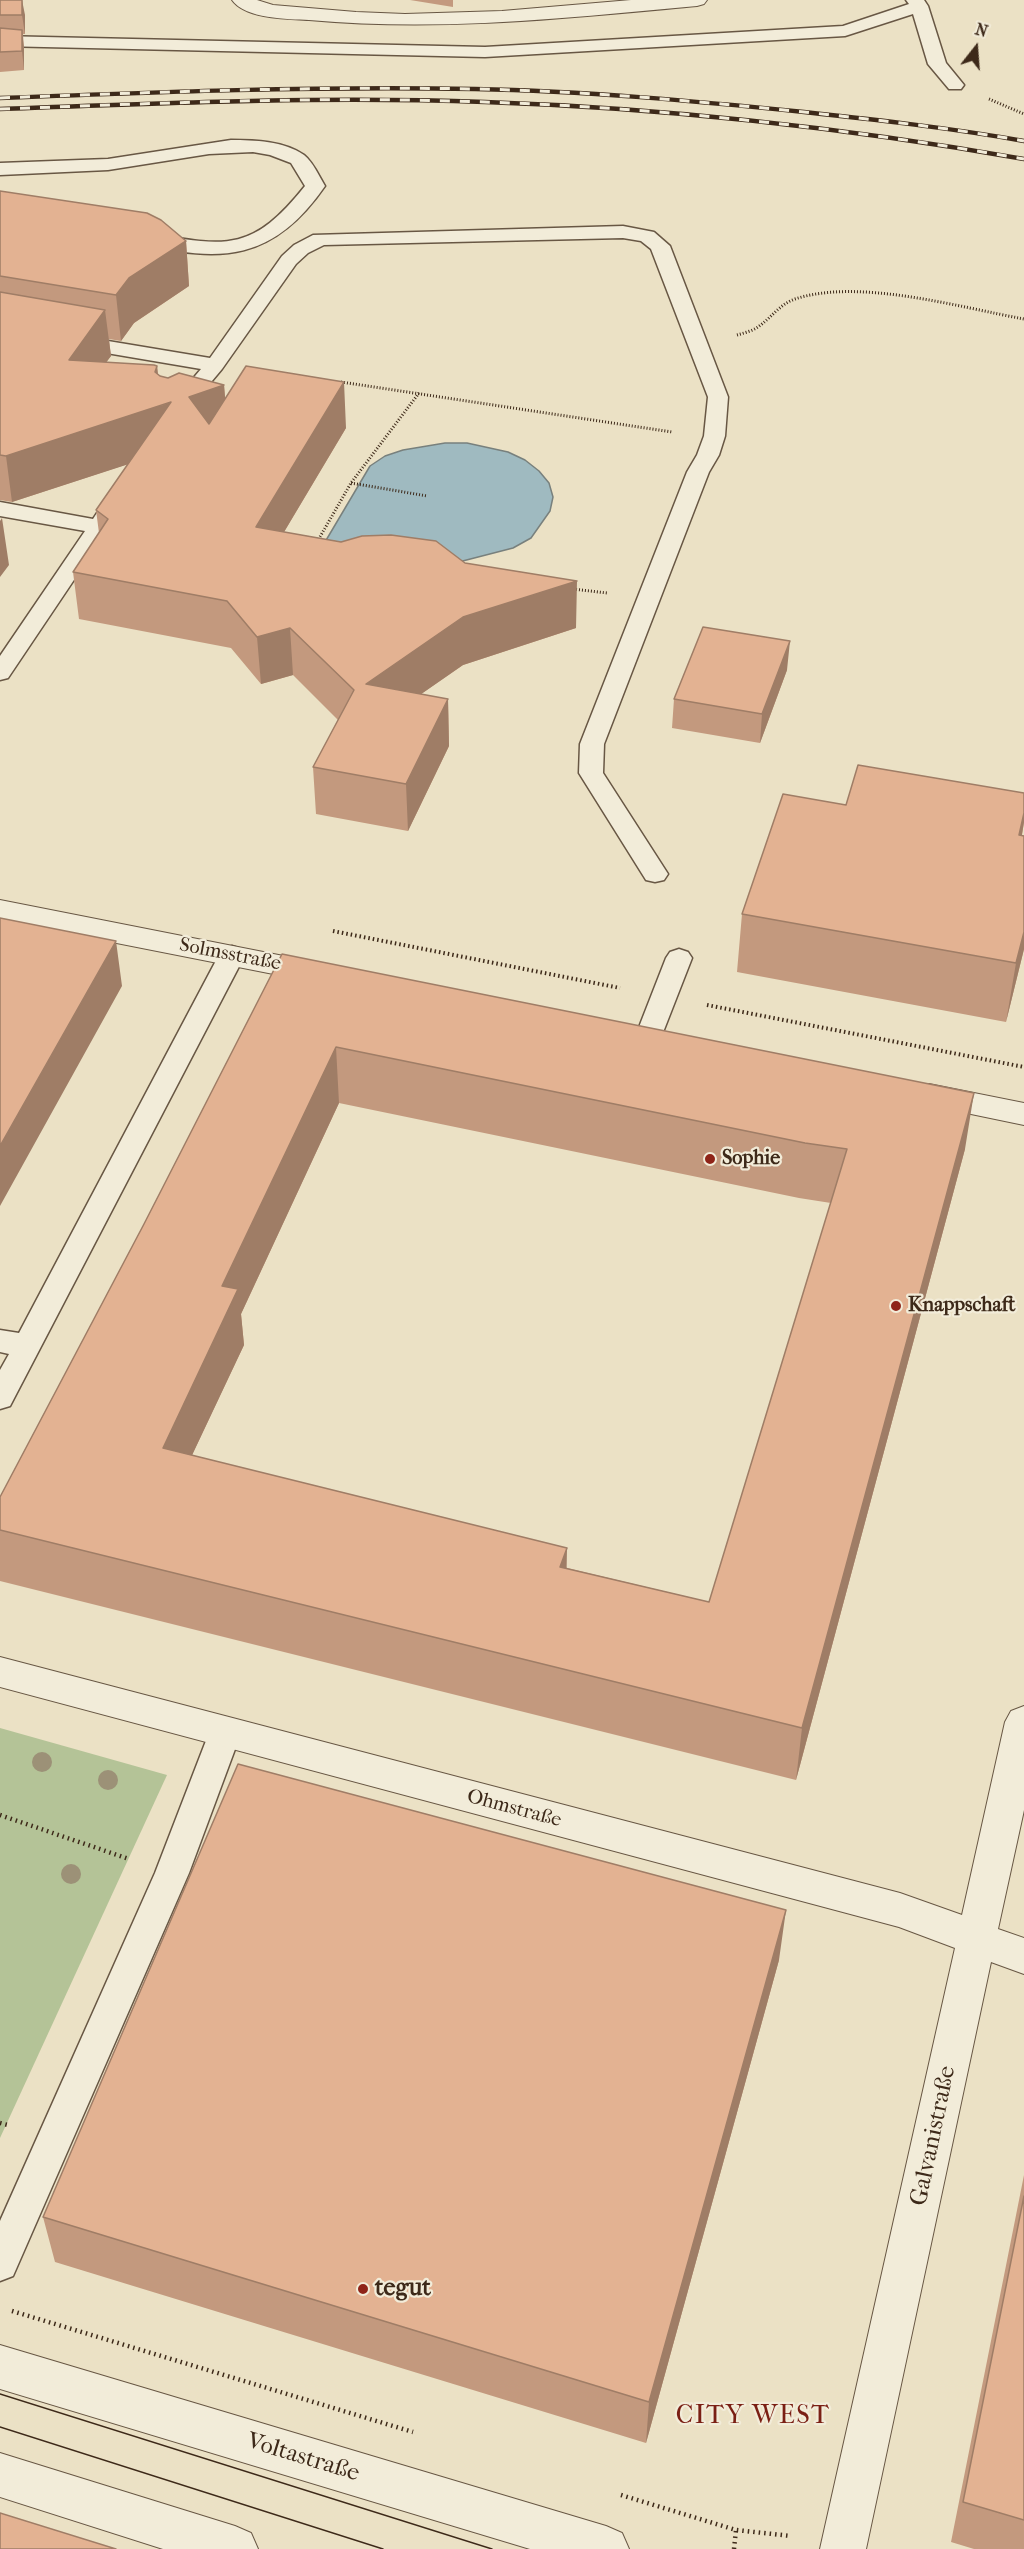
<!DOCTYPE html>
<meta charset="utf-8">
<style>
body{margin:0}
#map{position:relative;width:1024px;height:2549px;overflow:hidden;background:#ebe1c5;font-family:"IM FELL French Canon",serif}
canvas{display:block}
.north{position:absolute;left:946px;top:18px;width:60px;height:60px;-webkit-text-stroke:4px #f2ecd9;paint-order:stroke;rotate:17deg;font-size:16px;font-weight:700;line-height:24px;text-align:center;color:#3d2919}
.north::after{content:'';display:block;margin:auto;width:21px;height:27px;background:#3d2919;clip-path:polygon(50% 0,100% 100%,50% 72%,0 100%)}
</style>
<div id="map">
<canvas width="1024" height="2549"></canvas>
<div class="north">N</div>
</div>
<script>
const g = document.querySelector('canvas').getContext('2d');
g.lineJoin = 'round';
function paint(path, color) { g.fillStyle = color; g.fill(path, 'evenodd'); }
function trace(path, color, width, dash) { g.strokeStyle = color; g.lineWidth = width; g.lineCap = dash ? 'butt' : 'round'; g.setLineDash(dash || []); g.stroke(path); }
function label(font, color, halo, rows, align = 'center') {
  g.font = font + ' "IM FELL French Canon",serif'; g.lineWidth = 4.5; g.setLineDash([]); g.textBaseline = 'middle'; g.strokeStyle = halo; g.fillStyle = color; for (const [text, x, y, turn = 0] of rows) {
    g.save(); g.translate(x, y); g.rotate((+turn || 0) * Math.PI / 180); g.textAlign = isNaN(turn) ? turn : align; if (halo) g.strokeText(text, 0, 0); g.fillText(text, 0, 0); g.restore();
  }
}
paint(new Path2D(`
 M0,1728L167,1775L0,2138Z`), '#b4c397');
const water = new Path2D(`
 M445,443H467L508,452L525,460L539,471L549,483L553,497L550,511L531,538L513,548L451,564L325,542L370,466L385,456L403,450Z`);
paint(water, '#9fbac0');
trace(water, '#78807d', 1.5);
const service = new Path2D(`
 M906,0H924L928,6L946,63L964,85L961,89H949L928,64L913,14L845,36L485,57L0,46V36L485,47L843,26L909,4Z
 M231,140C254,140 284,141 304,155C313,162 319,176 325,186C274,260 222,264 140,243L137,239L140,235L147,233C225,246 251,254 305,186L291,163L270,155L253,152L209,154L108,170L0,175V163L108,159Z
 M623,226L654,232L670,246L728,397L725,436L719,455L709,472L604,744L603,773L668,874L664,880L655,882L646,880L579,773L580,744L687,472L697,455L704,436L708,397L651,249L641,241L623,238L324,245L308,253L296,264L222,369L186,412L179,414L172,412L168,408L201,369L0,335V323L210,358L282,256L294,245L313,235Z
 M120,488L128,490L131,495L8,678L0,680V656L85,531L0,516V502L93,519L112,490Z
 M232,946L241,949L245,955L10,1406L0,1409V1370L9,1354L0,1352V1330L19,1333L219,955L223,949Z
 M679,949L688,952L692,958L660,1040L656,1046L647,1049L638,1046L634,1040L666,958L670,952Z
 M225,1719L236,1723L241,1733L189,1873L13,2276L0,2281V2221L155,1873L209,1733L214,1723Z`);
const minor = new Path2D(`
 M232,0H257L273,5L356,12L405,14L502,11L631,0H707L704,4L697,6C567,18 440,32 309,20C288,19 245,19 232,0Z
 M0,900L319,963L330,966L334,973L330,980L319,983L0,920Z
 M929,1084L1024,1103V1125L918,1103L913,1095L918,1087Z
 M0,1657L900,1893L962,1915L1005,1722L1011,1711L1024,1706V1810L998,1929L1024,1938V1974L991,1962L866,2549H820L955,1948L899,1927L0,1687Z`);
const tertiary = new Path2D(`
 M0,2345L606,2526L622,2533L629,2549H530L0,2389Z
 M0,2453L235,2526L251,2533L258,2549H163L0,2497Z`);
trace(service, '#685744', 3);
trace(minor, '#685744', 2);
trace(tertiary, '#685744', 2);
trace(new Path2D(`
 M989,99L1024,114
 M737,335C744,333 752,331 758,327C771,318 780,304 795,299C859,278 958,307 1024,319
 M341,382L672,432
 M351,483L427,496
 M317,542L351,483L419,393
 M573,589L607,593`), '#3d2919', 3, [1, 2]);
trace(new Path2D(`
 M333,931L620,988
 M707,1005L1024,1067`), '#3d2919', 4, [1.5, 3]);
trace(new Path2D(`
 M0,1815L129,1859
 M0,2123L8,2125
 M12,2311L413,2432
 M621,2495L736,2530L791,2536
 M734,2549L736,2530`), '#3d2919', 4.5, [1.5, 4]);
paint(service, '#f2ecd9');
paint(minor, '#f2ecd9');
paint(tertiary, '#f2ecd9');
trace(new Path2D(`
 M0,2394L492,2549
 M0,2427L383,2549`), '#3d2919', 1.5);
const rail = new Path2D(`
 M0,98C158,92 316,86 475,89C585,91 695,101 804,112C878,120 951,128 1024,141
 M0,109C162,103 324,96 485,102C665,108 847,128 1024,159`);
trace(rail, '#3d2919', 4.5);
trace(rail, '#f2ecd9', 3, [10]);
g.fillStyle = '#9c9177';
for (const [x, y] of [
 [42,1762],
 [108,1780],
 [71,1874]
]) { g.beginPath(); g.arc(x, y, 10, 0, 2 * Math.PI); g.fill(); }
paint(new Path2D(`
 M0,0L25,15V34H23L24,49V70L0,72Z
 M410,0H453V7Z
 M0,191L186,241L189,286L134,323L121,341L109,339L111,356L106,362L157,366L158,374L160,376L168,378L224,385L225,398L346,428L284,532L465,563L576,628L463,665L421,694L448,699L449,746L408,831L316,814L313,767L338,720L293,675L261,684L231,648L79,619L73,572L99,533L96,510L128,464L12,502L0,500Z
 M787,670L760,743L672,728L674,699Z
 M1024,793V822L1022,835L1024,836V949L1006,1022L737,972L742,914Z
 M282,954L965,1149L796,1780L0,1581V1497L144,1224ZM339,1103L799,1198L831,1203L709,1602L567,1568L192,1455L244,1345L241,1314Z
 M779,1960L646,2443L55,2262L43,2217Z
 M1024,2175V2549H974L951,2542Z`), '#c3997e');
paint(new Path2D(`
 M22,0L25,15V34L22,15Z
 M22,30L24,49V70L22,51Z
 M186,241L189,286L134,323L121,341L116,295L129,278Z
 M105,310L111,356L74,406L69,360Z
 M157,366L161,406L171,402L175,449L12,502L6,456L155,372Z
 M344,382L346,428L259,574L256,527Z
 M224,385L228,431L193,443L189,397Z
 M2,518L9,565L0,577V521Z
 M577,581L576,628L463,665L368,731L366,684L463,617Z
 M290,628L293,675L261,684L257,637Z
 M790,641L787,670L760,743L762,714Z
 M448,699L449,746L408,831L406,784Z
 M1024,813V822L1019,852V835Z
 M1024,932V949L1006,1022L1016,963Z
 M116,941L122,986L0,1206V1146Z
 M336,1047L339,1103L241,1314L244,1345L170,1502L163,1448L222,1286Z
 M974,1093L965,1149L796,1780L802,1728Z
 M567,1548L566,1601L560,1567Z
 M786,1910L779,1960L646,2443L649,2402Z`), '#9f7d66');
const building = new Path2D(`
 M0,0H22V15H0Z
 M0,28L22,30V51L0,52Z
 M0,191L147,213L161,220L186,241L129,278L116,295L0,276Z
 M0,292L105,310L69,360L154,365L157,366L155,372L160,376L168,378L179,373L224,385L189,397L209,424L246,366L344,382L256,527L341,542L362,536L391,535L436,541L465,563L577,581L463,617L366,684L448,699L406,784L313,767L354,690L290,628L257,637L227,601L73,572L108,519L96,510L171,402L6,456L0,455Z
 M703,627L790,641L762,714L674,699Z
 M858,765L1024,793V813L1019,835L1024,836V932L1016,963L742,914L783,794L846,805Z
 M0,918L116,941L0,1146Z
 M282,954L974,1093L802,1728L0,1530V1497L144,1224ZM336,1047L805,1143L847,1149L709,1602L560,1567L567,1548L163,1448L238,1289L222,1286Z
 M238,1764L786,1910L649,2402L43,2217Z
 M1024,2196V2520L963,2502Z
 M0,2513L116,2549H0Z`);
paint(building, '#e3b292');
trace(building, '#9f7d66', 1.5);
for (const [x, y, r, color] of [
 [710,1159,6,"#8f2418"],
 [896,1306,6,"#8f2418"],
 [363,2289,6,"#8f2418"]
]) { const dot = new Path2D(); dot.arc(x, y, r, 0, 2 * Math.PI); g.fillStyle = color; g.fill(dot); trace(dot, '#f2ecd9', 2); }
label('20px', '#3d2919', '#f2ecd9', [
 ["Solmsstraße",230,955,11],
 ["Ohmstraße",514,1809,15]
]);
label('bold 20px', '#3d2919', '#f2ecd9', [
 ["Sophie",722,1159],
 ["Knappschaft",908,1306]
], 'left');
label('24px', '#3d2919', '#f2ecd9', [
 ["Galvanistraße",934,2136,-78],
 ["Voltastraße",303,2458,17]
]);
label('bold 24px', '#3d2919', '#f2ecd9', [
 ["tegut",375,2289]
], 'left');
g.letterSpacing = '1.5px';
label('26px', '#7a1f14', '#f2ecd9', [
 ["CITY WEST",753,2417]
]);
g.letterSpacing = '0px';
</script>
